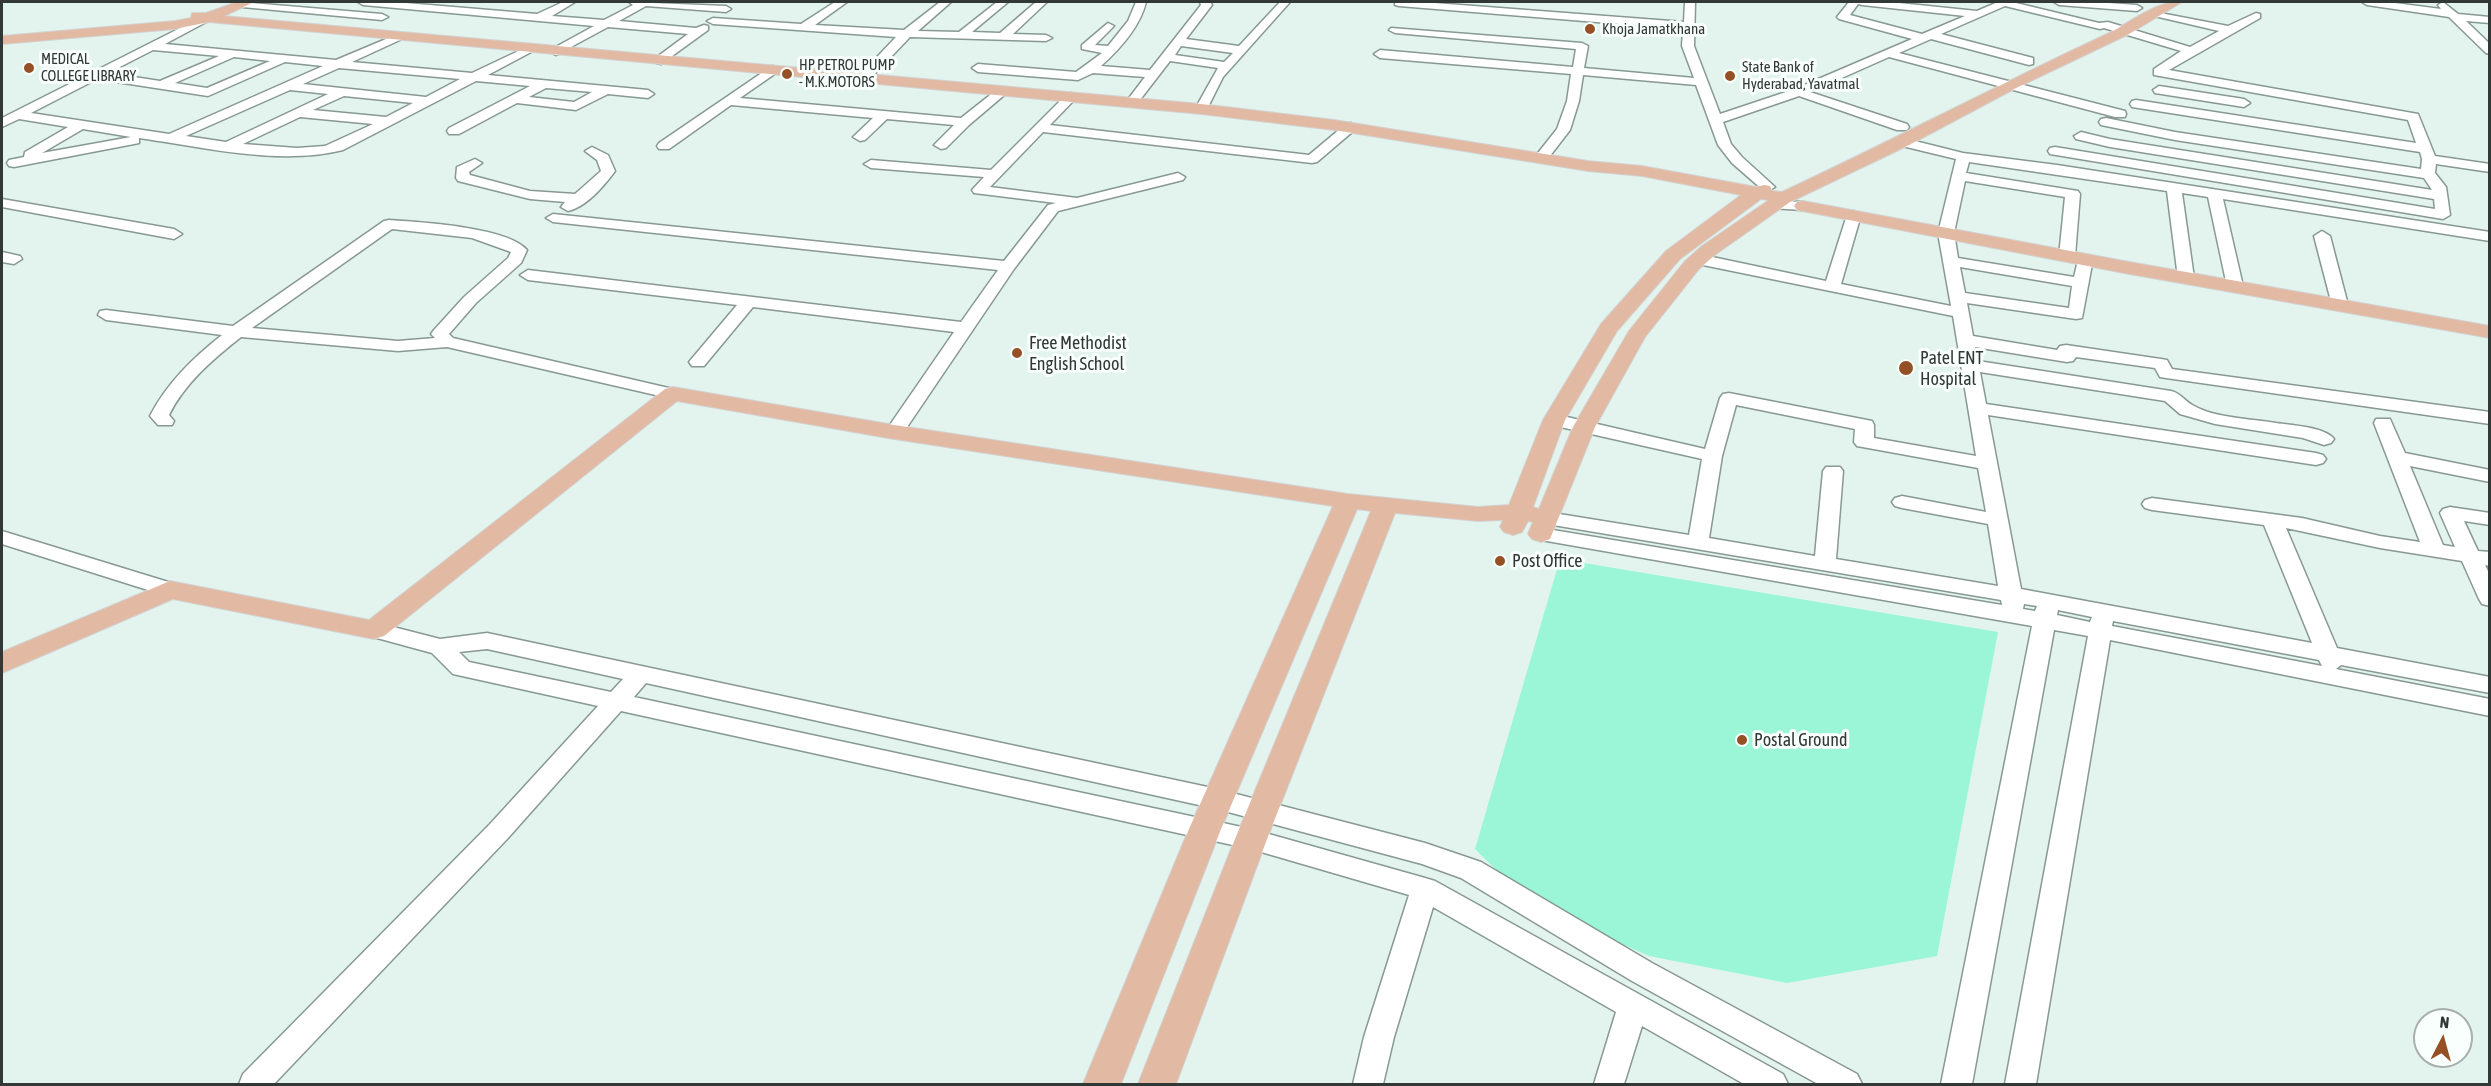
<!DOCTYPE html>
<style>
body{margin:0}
#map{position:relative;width:2491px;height:1086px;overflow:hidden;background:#e3f4ee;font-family:"Asap Condensed",sans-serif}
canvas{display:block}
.frame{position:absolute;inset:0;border:3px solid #313835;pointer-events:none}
.north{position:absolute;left:2413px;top:1008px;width:60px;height:60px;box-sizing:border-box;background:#f8fffc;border:2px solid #a8afac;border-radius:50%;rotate:6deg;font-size:16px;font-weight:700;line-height:24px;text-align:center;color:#313835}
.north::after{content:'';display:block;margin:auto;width:21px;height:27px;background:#955025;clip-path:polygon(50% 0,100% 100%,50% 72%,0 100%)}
</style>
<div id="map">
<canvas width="2491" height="1086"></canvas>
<div class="frame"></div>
<div class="north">N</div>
</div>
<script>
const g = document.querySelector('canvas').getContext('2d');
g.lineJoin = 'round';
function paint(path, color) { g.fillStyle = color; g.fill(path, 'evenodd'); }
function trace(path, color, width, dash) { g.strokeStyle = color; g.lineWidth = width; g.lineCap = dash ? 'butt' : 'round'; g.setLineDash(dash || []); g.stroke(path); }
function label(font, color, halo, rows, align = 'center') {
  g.font = font + ' "Asap Condensed",sans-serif'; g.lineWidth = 6; g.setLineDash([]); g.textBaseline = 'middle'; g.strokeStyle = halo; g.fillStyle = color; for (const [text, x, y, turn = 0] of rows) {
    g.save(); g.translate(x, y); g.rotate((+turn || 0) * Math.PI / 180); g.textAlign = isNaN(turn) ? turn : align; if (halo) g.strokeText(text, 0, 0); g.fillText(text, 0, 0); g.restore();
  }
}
paint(new Path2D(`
 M1560,559L1998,632L1937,956L1787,983L1649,956L1530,903L1475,849Z`), '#9af6d7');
const minor = new Path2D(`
 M239,2L382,14L388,17L382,20L242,7L237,4Z
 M358,2H394L537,14L563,2H575L552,16L604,20L633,5L629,2L726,6L731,9L726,12L646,6L619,21L696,28L704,25L708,26V30L661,64L657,63V57L688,34L608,27L556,55L552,53V49L594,26L363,5Z
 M835,2H847L815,25L904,30L940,2H951L918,31L959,32L997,2H1008L972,32L1000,33L1036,2H1047L1013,34L1046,35L1052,38L1046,41L910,37L868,81H860V75L896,37L713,24L707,21L713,18L801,24Z
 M1136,2H1146C1140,27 1120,49 1101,66L1150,70L1201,5L1200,2H1210L1212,5L1186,39L1239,46L1280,2H1290L1223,77L1207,109L1201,113L1195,109L1218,68L1170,61L1136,105L1132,106L1126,102L1145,77L1093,73L1078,80L978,72L972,68L978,64L1076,72L1102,53L1082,49V45L1108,23L1114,26L1095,45L1108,46L1128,21ZM1181,46L1233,53L1224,62L1175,55Z
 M1395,2H1421L1684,22L1685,2H1695L1694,46L1720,114L1795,89L1912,39L1839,19L1837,17L1849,2H1889L1977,11L1998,2H2012L2099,23L2108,22L2190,47L2219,31L2150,15V11L2228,26L2256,13L2260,14V18L2169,70L2418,114L2435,156L2490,164V172L2436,164L2435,173L2446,187L2450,215L2443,219L2050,154L2048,151L2050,148L2055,147L2435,209L2434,199L2110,147L2076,139L2074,136L2081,132L2110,139L2432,190L2424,178L2175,140L2101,125L2099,122L2101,119L2106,118L2175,132L2421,169L2422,159L2420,152L2132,107L2130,104L2132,101L2136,100L2416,143L2408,120L2154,75V69L2181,51L2104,28L2100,29L2005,6L1941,34L2033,58V64L2029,65L1931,39L1899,53L2125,111L2126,114L2125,117H2115L1889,57L1810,92L1907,124L1909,127L1907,130H1897L1799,96L1723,122L1731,144L1742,157L1775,187L1768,191L1763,190L1732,163L1718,145L1696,85L1583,75L1579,101L1570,130L1546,161L1541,162L1534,158L1557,129L1567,101L1571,74L1380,58L1374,54L1380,50L1573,67L1576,49L1395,33L1389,30L1391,28L1582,43L1588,46L1584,68L1694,78L1682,46L1683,29L1399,6L1395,5ZM1858,4L1862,5L1965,16L1922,34L1850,15Z
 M2054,2H2095L2137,5L2142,8L2137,11L2059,5Z
 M2362,2H2387L2441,9L2438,5L2443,2L2458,14L2490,17V23L2466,21L2490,44V54L2486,53L2449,17L2367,5Z
 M204,16L208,17V21L165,44L336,60L398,34L402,35V39L352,62L472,73L529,46L535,49L533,51L488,75L648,90L654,94L648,98L608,94L576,110L517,103L459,134H449L447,131L449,128L530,86L476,81L343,150C279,166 203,147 139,138V143L134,144L14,167L9,166L7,163L9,160L24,157L25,152L68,127L19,119L2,127V118ZM153,50L219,56L160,81L108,73ZM234,57L270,61L207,88L175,83ZM285,62L323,66L169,134L31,113L97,79L208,96ZM339,68L460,79L426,97L303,84ZM546,88L592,92L574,102L529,97ZM290,90L328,94L226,142L186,136ZM344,96L413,103L386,117L313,110ZM300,117L373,124L325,146L297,148L243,144ZM83,129L131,137L42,153Z
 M772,66L776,67V73L740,98L961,118L999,88H1007L1009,91L969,125L946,148L941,149L934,145L954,125L887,119L865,140L860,141L853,137L873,118L731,105L669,149H659L657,146L659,143Z
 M2159,86L2244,99L2250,103L2244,107L2155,93L2153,90Z
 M1071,93L1077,97L1050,125L1309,155L1346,124L1351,123L1358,127L1317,162L1312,163L1043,132L990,187L1077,198L1178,173L1185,177L1183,180L1058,211L1014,269L901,436H887L885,432L954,332L753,307L704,366H692L689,362L737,305L528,280L520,275L528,270L961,322L998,270L553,222L546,218L553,214L1004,261L1048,205L1056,203L974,193L972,190L984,177L871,168L864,164L871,160L991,170L1067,94Z
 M1903,138L1963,153L2057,165L2490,232V241L2223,199L2243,286L2235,291L2227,286L2208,197L2182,193L2194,278L2186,283L2178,278L2167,191L1969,162L1966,173L2078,191L2080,194L2075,256L2067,261L2059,256L2065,197L1965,181L1954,233L1958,258L2074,277L2079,256H2091L2093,259L2082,318L2076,319L1967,303L1973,336L2057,350L2060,346L2066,345L2161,359L2167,360L2172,369L2490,412V424L2166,378L2160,377L2155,368L2076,357L2073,361L2067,362L1975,347L1978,361L2171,391C2181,393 2185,402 2194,406C2215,418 2252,419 2276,423C2291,425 2325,427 2334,439L2331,443L2324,445L2303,438L2215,424L2180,414L2165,401L1980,372L1986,404L2316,453L2323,455L2326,459L2323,463L2316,465L1988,415L2021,589L2312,643L2264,525L2152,510L2145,508L2142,504L2145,500L2152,498L2302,518L2380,536L2420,542L2374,423L2376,419H2390L2405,453L2490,470V482L2410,466L2443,545L2455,547L2440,513L2443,509L2450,507L2490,513V525L2464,521L2478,551L2490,552V566L2485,565L2490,575V606L2482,604L2479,599L2462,561L2380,548L2286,528L2337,648L2490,677V693L2341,665L2336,669L2490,699V716L2110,640L2036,1084H2005L2088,636L2054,630L1972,1084H1941L2032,626L1541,540L1534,538L1531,534L1534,530L1541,528L2002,605L2001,600L1547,524L1540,522L1537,518L1540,514L1547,512L1689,535L1702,459L1547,424L1545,420L1547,416L1554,414L1705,449L1720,398L1723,394L1729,393L1872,421L1874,425V438L1976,456L1953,316L1698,264L1690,259L1698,254L1826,281L1847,215L1854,211L1861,215L1841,284L1951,306L1938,233L1956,159L1898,145L1896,142L1898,139ZM1960,267L2072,286L2069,308L1965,293ZM1736,405L1855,429L1854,442L1857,446L1978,468L1986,512L1902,496L1895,498L1892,502L1895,506L1902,508L1988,524L1998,586L1836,559L1843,471L1840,467H1826L1823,471L1815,556L1709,538L1722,456ZM2024,604L2037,606L2035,611L2023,609ZM2058,610L2092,617L2090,622L2057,615ZM2113,621L2319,660L2322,666L2112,626Z
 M592,147L608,155L615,171C604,186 586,207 568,211L561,207L565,202L530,199L458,181L456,178L457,167L475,159L482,163L469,172L470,175L530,191L575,194L601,171L597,160L585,151Z
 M2,199L174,229L182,234L174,239L2,207Z
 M1775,201L1803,202L1810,206L1803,210L1770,208L1768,205Z
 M389,220C419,222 508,227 527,250L521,263L476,303L449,334L453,338L673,389L679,390L682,394L679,398L673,399L447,347L398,351L241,337C213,359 185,383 169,415L174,421L172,425H158L150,416C167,383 193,358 222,335L106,320L98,315L100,311L106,310L233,326L384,221ZM392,229L472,238L511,252L508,258L464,297L434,330L431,334L435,338L398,341L252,328Z
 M2322,231L2330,236L2348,305L2346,308H2334L2332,305L2314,236Z
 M2,252L20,256L22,259L14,264L2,262Z
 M2,531L178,585L181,590L178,595L170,597L2,544Z
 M374,622L440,639L487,633L1217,789L1425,843L1481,862L1652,963L1857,1074L1862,1084H1818L1632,981L1461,878L1422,864L1217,809L646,683L634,697L1251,829L1425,878L1435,881L1783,1074L1788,1084H1744L1642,1026L1624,1084H1594L1616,1012L1433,907L1394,1037L1383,1084H1353L1364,1037L1409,895L1251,849L621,711L508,838L274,1084H239L243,1074L490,824L598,706L453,674L432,653L366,635L363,630L366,625ZM487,649L623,679L611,692L469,662L459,652Z`);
const major = new Path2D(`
 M237,2H254L224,16L1201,104L1334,120L1588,161L1642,166L1756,187L1764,185L1770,186L1772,191L1782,192C1891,141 1998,85 2107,34C2130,23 2156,0 2182,2L2129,34L2016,88L1909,145L1790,202L1716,254L1699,269L1645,337L1595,427L1550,539L1541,542L1532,539L1528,534L1533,522L1528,521L1522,532L1513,535L1504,532L1500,527L1503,520L1478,521L1395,513L1267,839L1176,1084H1138L1235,839L1371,511L1357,509L1221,829L1121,1084H1083L1189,829L1333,506L894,439L677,401L384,636L374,639L173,599L2,673V652L170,581L369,620L665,389L673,387L894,425L1348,494L1478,507L1509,505L1543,420L1601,324L1666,251L1741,195L1642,176L1588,171L1334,130L1201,114L209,22L175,29L2,44V36L175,21L191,18L192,13H206ZM1761,199L1769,200L1702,246L1685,261L1629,331L1573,427L1539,509L1533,507L1565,420L1617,331L1680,259Z
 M1803,201L2124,261L2490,326V338L2124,273L1797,210L1794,206L1797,202Z`);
trace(minor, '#889892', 3);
trace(major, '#d2d3d3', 2);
paint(minor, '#fff');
paint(major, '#e2baa4');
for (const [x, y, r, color] of [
 [1590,29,6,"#955025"],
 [29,68,6,"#955025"],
 [787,74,6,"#955025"],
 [1730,76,6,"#955025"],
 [1017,353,6,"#955025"],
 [1906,368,8,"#955025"],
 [1500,561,6,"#955025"],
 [1742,740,6,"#955025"]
]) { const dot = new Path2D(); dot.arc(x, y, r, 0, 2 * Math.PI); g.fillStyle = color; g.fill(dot); trace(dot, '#f8fffc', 2); }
label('15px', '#313835', '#f8fffc', [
 ["Khoja Jamatkhana",1602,29],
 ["MEDICAL",41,59],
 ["COLLEGE LIBRARY",41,76],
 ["HP PETROL PUMP",799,65],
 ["- M.K.MOTORS",799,82],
 ["State Bank of",1742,67],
 ["Hyderabad, Yavatmal",1742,84]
], 'left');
label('18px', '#313835', '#f8fffc', [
 ["Free Methodist",1029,343],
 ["English School",1029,364],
 ["Patel ENT",1920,358],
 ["Hospital",1920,379],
 ["Post Office",1512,561],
 ["Postal Ground",1754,740]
], 'left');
</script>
